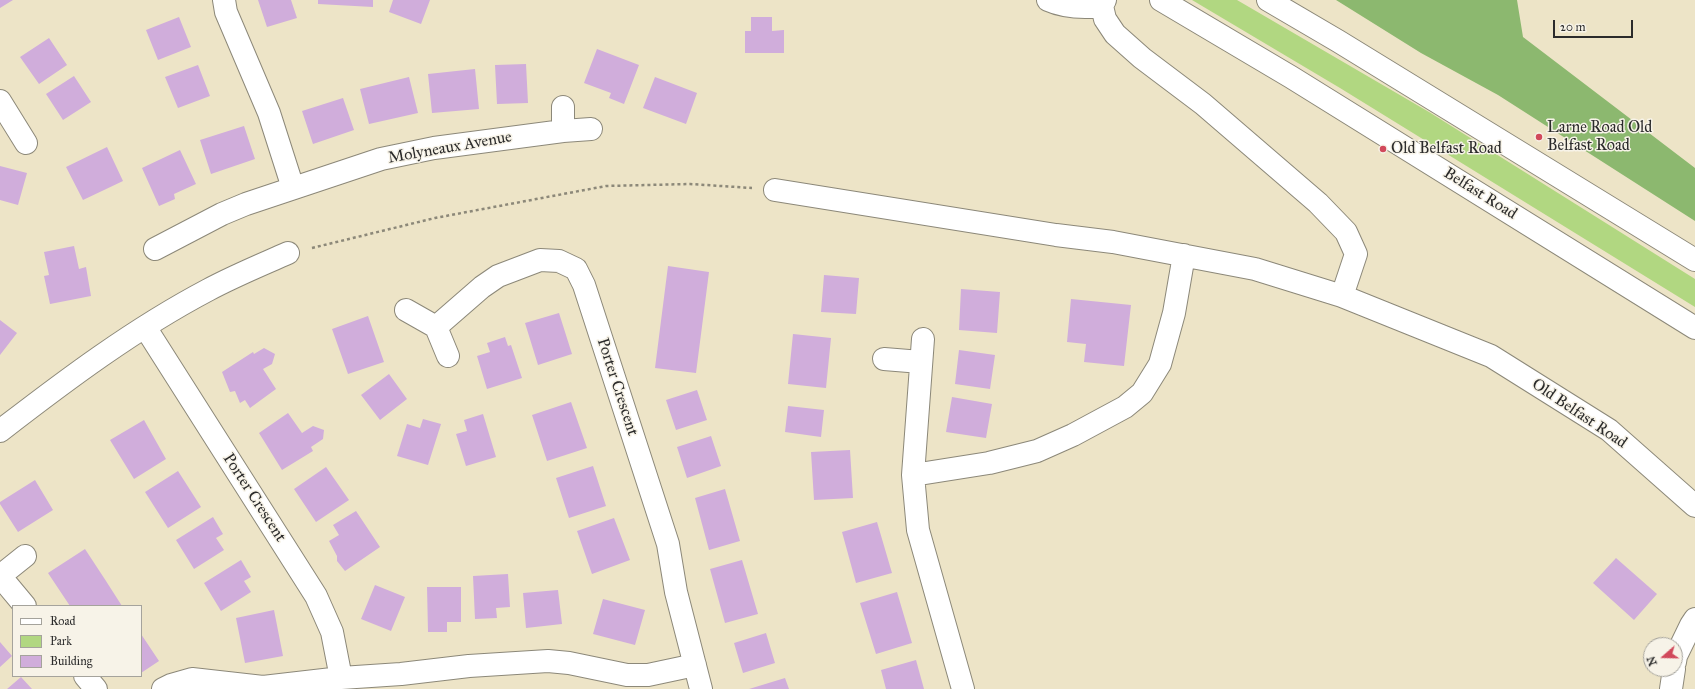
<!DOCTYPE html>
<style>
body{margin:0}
#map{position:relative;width:1695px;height:689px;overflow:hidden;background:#ede4c7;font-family:"IM FELL Great Primer",serif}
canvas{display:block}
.legend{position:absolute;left:12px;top:605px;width:130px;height:72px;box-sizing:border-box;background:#f7f3e8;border:1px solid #a5a39c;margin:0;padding:5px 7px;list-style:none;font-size:12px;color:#2b2b2b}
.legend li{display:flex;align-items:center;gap:8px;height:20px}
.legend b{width:20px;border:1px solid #a5a39c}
.north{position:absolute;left:1643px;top:637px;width:40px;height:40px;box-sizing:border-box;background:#f7f3e8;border:1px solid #a5a39c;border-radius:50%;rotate:250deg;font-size:11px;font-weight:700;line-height:16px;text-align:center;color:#2b2b2b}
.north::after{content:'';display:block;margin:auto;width:14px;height:18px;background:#d1495b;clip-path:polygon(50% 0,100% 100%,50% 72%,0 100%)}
.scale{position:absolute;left:1553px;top:20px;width:80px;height:18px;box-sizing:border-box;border:2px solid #2b2b2b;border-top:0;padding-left:5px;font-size:12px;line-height:14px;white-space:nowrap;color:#2b2b2b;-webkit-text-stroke:3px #f7f3e8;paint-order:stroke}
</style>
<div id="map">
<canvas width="1695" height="689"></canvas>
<ul class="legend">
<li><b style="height:5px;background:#fff"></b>Road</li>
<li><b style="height:11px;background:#b1d781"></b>Park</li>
<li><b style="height:11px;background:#d0addb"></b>Building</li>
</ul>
<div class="north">N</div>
<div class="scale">20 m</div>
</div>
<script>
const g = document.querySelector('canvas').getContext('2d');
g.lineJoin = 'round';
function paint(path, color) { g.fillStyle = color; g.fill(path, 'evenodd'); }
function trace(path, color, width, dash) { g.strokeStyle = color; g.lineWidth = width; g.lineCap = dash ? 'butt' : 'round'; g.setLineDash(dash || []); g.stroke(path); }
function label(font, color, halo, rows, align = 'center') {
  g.font = font + ' "IM FELL Great Primer",serif'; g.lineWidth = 3; g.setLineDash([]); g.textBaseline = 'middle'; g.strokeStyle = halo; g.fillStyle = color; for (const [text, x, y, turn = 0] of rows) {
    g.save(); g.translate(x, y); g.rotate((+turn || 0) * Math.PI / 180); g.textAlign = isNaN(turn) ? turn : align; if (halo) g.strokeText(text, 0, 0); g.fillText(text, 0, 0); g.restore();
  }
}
paint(new Path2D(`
 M1192,0H1237L1429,112L1695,279V307L1340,88Z`), '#b1d781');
paint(new Path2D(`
 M1336,0H1517L1523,37L1695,168V221L1498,95L1421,53Z`), '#8cb86f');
paint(new Path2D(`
 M0,0H13L0,8Z
 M258,0H291L297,18L267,27Z
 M318,0H373V7L318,4Z
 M393,0H430L421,24L389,12Z
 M179,17L191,47L158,60L146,30Z
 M751,17H772V31L784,30V53H745V31H751Z
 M49,38L67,65L39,84L20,57Z
 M597,49L639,65L624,104L609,98L611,93L584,83Z
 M526,64L528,103L497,104L495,65Z
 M198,65L210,96L178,108L165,77Z
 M475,69L479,109L432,113L428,74Z
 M74,76L91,102L63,120L46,94Z
 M409,77L418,113L369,124L360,89Z
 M655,77L697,93L686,124L643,108Z
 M343,98L354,130L313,144L302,111Z
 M244,126L255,159L211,174L200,140Z
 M107,147L123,181L83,200L66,167Z
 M180,150L196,184L174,194L175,199L159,206L142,168Z
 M0,166L27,173L18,205L0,200Z
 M74,246L79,269L86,267L91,296L50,304L44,276L49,275L44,252Z
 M668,266L709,272L696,373L655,368Z
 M824,275L859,278L856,314L821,312Z
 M961,289L1000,292L997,333L959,330Z
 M1071,299L1131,305L1124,366L1084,362L1086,344L1067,342Z
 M559,313L572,354L538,365L525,323Z
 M368,316L384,362L348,374L332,329Z
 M0,320L17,333L0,355Z
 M793,334L831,338L826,388L788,384Z
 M505,337L508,346L511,345L522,378L487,389L477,356L490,352L487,343Z
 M264,348L275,354L272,364L263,369L276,389L250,408L245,400L240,403L235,391L230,392L222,372L253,352L254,354Z
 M959,350L995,355L990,389L955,384Z
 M389,374L407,399L380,420L361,395Z
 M697,390L707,420L676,430L666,400Z
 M952,397L992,404L986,438L946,432Z
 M571,402L587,448L547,461L532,415Z
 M788,406L824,410L821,437L785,432Z
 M288,413L302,433L313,426L324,430L323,439L311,447L313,451L282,470L259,433Z
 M483,414L496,457L466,466L456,434L467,431L464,420Z
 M423,419L441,424L428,465L397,456L407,424L420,428Z
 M144,420L166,459L134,479L110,440Z
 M711,436L721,466L687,478L677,447Z
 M850,450L853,498L814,500L811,452Z
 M593,466L606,506L569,518L556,478Z
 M326,467L349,500L316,522L294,489Z
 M178,471L201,507L168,528L145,492Z
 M35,480L53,510L18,532L0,504V502Z
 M725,489L740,541L709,550L695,498Z
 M356,511L380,547L345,571L337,561V556L329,541L339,535L333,525Z
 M213,517L223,534L216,538L224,550L194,569L176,540Z
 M614,518L630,560L592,574L577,531Z
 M877,522L892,573L856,583L842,532Z
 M85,549L106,581L122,606H70L48,573Z
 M1616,558L1657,594L1634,620L1593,583Z
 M241,560L251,577L244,581L251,592L221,611L204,583Z
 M742,560L758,614L725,623L710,569Z
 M508,574L510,607L496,608L497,618L475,619L473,576Z
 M375,585L405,597L391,631L361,619Z
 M427,587H461V622H447V632H428Z
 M558,590L562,624L526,628L523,593Z
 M897,592L912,643L876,654L860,603Z
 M603,599L645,610L635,645L593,634Z
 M274,610L283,656L245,663L236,618Z
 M766,633L775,663L743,673L734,643Z
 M141,634L159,661L141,673Z
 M0,642L12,656L0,667Z
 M916,660L924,689H886L881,670Z
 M21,677L32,689H7Z
 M785,678L789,689H749Z`), '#d0addb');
const minor = new Path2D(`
 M224,0L226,12L269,113L293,188
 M1048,0C1066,8 1084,8 1102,6
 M1105,0L1102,6L1105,19L1115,34L1142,58L1203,104L1318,203L1346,232L1356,254L1342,296
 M0,101L26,143
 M563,107V131
 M775,190L1056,235L1113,242L1255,269L1342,296L1491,356L1609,430L1695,506
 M155,249L222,214L246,204L381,159L434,148L563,131L591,129
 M406,310L436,327L448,356
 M145,327L316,596L332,632L341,678
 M436,327L482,287L498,276L540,260L559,261L576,269L584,285L668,544L676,592L701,689
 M923,339L913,475L918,530L963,689
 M884,359L921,362
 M0,431C66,380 134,329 208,290C234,276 261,265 288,253
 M913,475L989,463L1037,451L1073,435L1125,407L1142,393L1160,364L1174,313L1184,255
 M0,576L25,606
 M0,576L25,556
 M1675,662L1676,656L1691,625L1695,619
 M85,676L96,689
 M163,689L171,685L192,679L263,687L341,678L401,674L469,666L548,661L569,663L627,675H648L695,665
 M1671,689L1674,669`);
const highway = new Path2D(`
 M1161,0L1291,77L1695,328
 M1268,0L1338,41L1695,260`);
trace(minor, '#8c8879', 24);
trace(highway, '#8c8879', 24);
trace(new Path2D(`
 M312,248L435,218L606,186L690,184L752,188`), '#8c8879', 2.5, [3, 3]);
trace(minor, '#fff', 22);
trace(highway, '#fff', 22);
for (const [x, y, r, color] of [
 [1539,137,4,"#d1495b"],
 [1383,149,4,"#d1495b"]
]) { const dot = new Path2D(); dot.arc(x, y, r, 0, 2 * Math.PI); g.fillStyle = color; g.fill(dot); trace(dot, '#f7f3e8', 1.5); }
label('16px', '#2b2b2b', '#f7f3e8', [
 ["Larne Road Old",1547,128],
 ["Belfast Road",1547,146],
 ["Old Belfast Road",1391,149]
], 'left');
label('16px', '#2b2b2b', '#f7f3e8', [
 ["Molyneaux Avenue",450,148,-10],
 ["Belfast Road",1480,194,32],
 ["Porter Crescent",617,387,72],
 ["Old Belfast Road",1579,414,34],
 ["Porter Crescent",254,498,57]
]);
</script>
